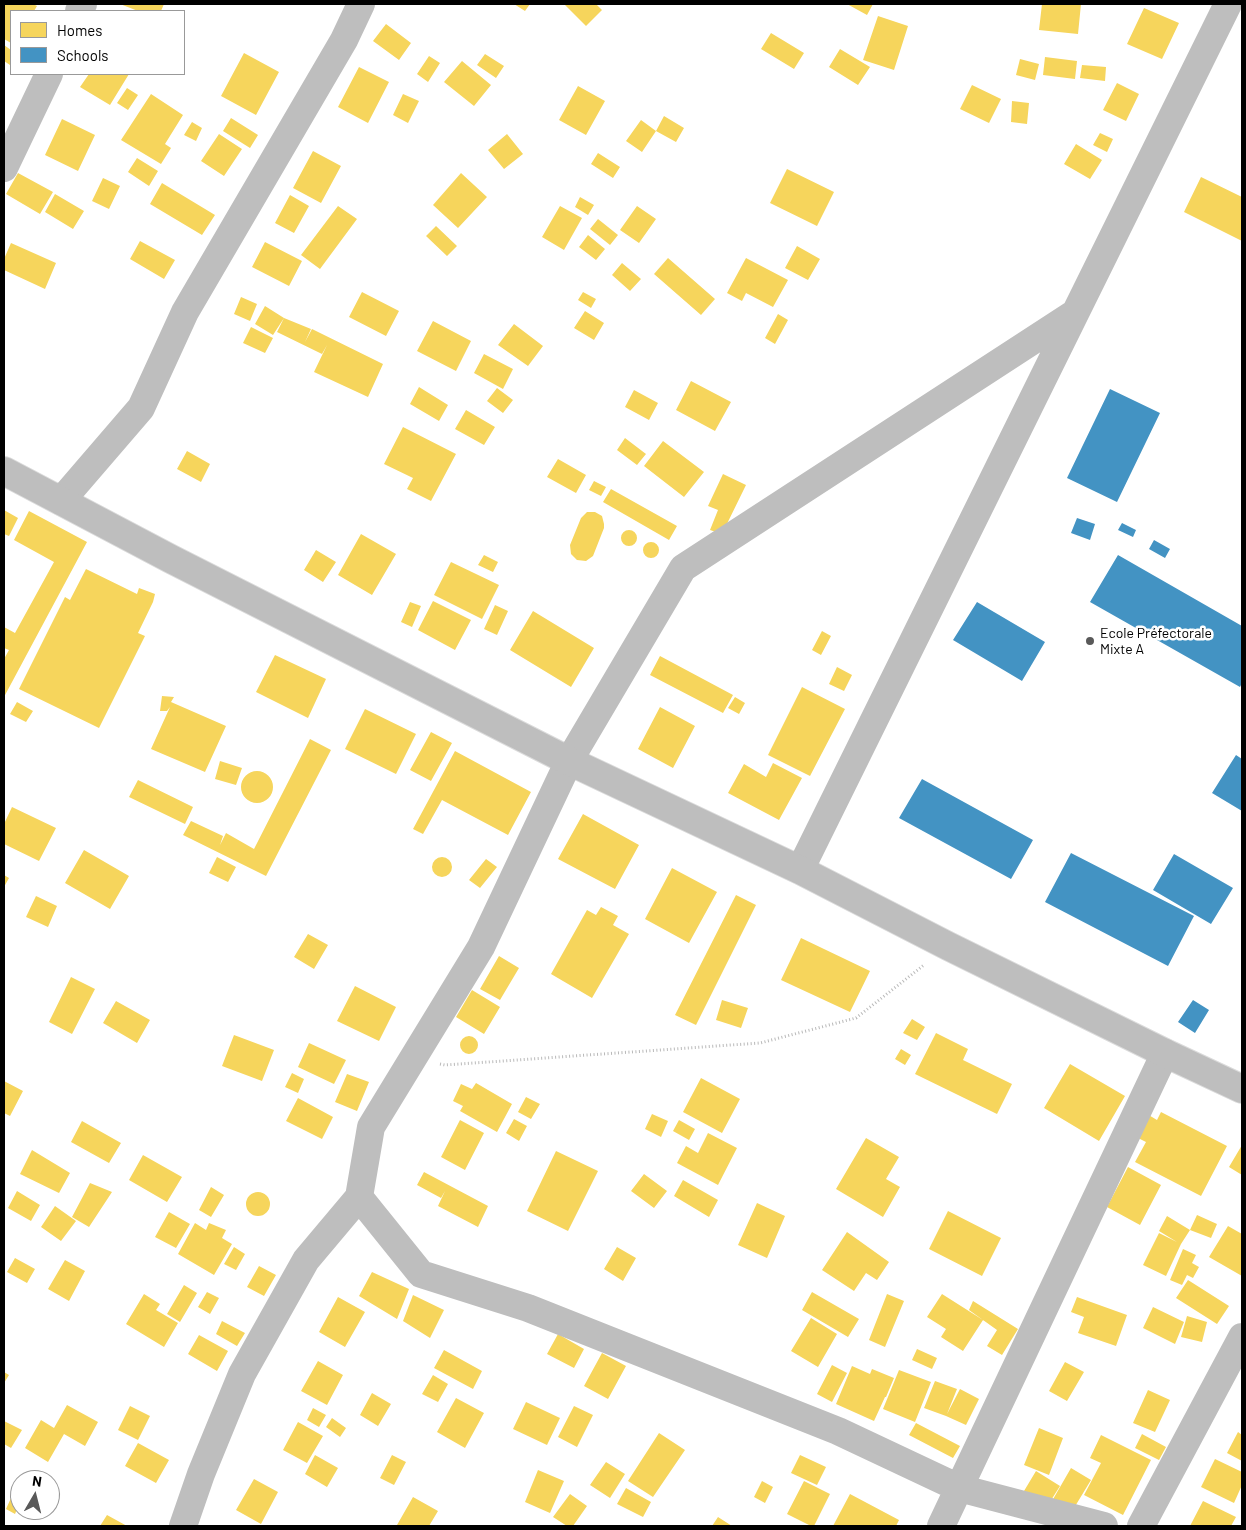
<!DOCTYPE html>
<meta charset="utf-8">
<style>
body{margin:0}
#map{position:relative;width:1246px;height:1530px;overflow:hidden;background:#fff;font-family:Barlow,sans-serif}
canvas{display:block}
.frame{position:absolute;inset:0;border:5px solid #000;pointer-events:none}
.legend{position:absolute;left:10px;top:10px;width:175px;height:65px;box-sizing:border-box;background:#fff;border:1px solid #999;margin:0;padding:6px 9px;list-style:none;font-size:15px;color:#000}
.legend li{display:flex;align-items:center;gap:10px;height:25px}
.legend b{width:25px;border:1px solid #999}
.north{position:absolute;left:10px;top:1470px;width:50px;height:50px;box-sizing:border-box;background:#fff;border:1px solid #999;border-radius:50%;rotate:8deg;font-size:14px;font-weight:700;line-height:20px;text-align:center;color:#000}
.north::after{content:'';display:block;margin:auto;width:18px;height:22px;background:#595959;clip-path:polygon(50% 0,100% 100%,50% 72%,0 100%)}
</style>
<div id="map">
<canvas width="1246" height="1530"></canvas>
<div class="frame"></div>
<ul class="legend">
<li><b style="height:14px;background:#f6d55c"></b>Homes</li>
<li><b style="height:14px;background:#4393c3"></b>Schools</li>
</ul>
<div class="north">N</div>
</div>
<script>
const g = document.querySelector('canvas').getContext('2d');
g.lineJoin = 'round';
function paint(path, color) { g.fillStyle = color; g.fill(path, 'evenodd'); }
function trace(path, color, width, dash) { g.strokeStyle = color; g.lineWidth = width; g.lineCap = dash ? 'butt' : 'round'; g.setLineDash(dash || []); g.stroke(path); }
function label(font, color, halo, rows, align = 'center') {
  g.font = font + ' Barlow,sans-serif'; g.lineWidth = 5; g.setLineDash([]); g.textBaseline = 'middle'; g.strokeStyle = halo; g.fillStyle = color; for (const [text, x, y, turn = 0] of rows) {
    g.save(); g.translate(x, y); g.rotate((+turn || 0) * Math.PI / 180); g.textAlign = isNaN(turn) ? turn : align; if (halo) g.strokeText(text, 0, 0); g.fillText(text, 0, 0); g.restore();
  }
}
paint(new Path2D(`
 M4,4H33L37,6L34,11H11V43L4,39Z
 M120,4H164L161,11H138Z
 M514,4H530L525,11Z
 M564,4H596L602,10L586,26Z
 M847,4H873L867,15Z
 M1042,4H1081L1078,34L1039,30Z
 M1144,8L1179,23L1162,59L1127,44Z
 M878,16L908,26L894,70L863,60Z
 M386,24L411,43L399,60L373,41Z
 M771,33L804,53L794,69L761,49Z
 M4,45L11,50V62L10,65L4,61Z
 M840,49L870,67L858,85L829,67Z
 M244,53L279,72L256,115L221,96Z
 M485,54L504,66L496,78L477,65Z
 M429,56L440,63L428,82L417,74Z
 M1045,57L1077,61L1075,79L1043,75Z
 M1020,59L1039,64L1035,80L1016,75Z
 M462,61L491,85L474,106L444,82Z
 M1082,65L1106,67L1105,81L1080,78Z
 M359,67L389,82L368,123L338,107Z
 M89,74H129L110,105L80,87Z
 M1117,83L1139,94L1126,121L1103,110Z
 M972,85L1001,99L989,123L960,109Z
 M578,86L605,101L586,135L559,120Z
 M127,88L138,95L128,110L117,103Z
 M151,94L183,115L165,144L171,148L161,164L121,140Z
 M403,94L419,101L408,123L393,115Z
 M1012,101L1029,103L1027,124L1011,122Z
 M664,116L684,128L676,142L656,131L642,152L626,141L641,120L656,131Z
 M231,118L258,135L250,148L223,131Z
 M62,119L95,135L78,171L45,155Z
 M192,122L202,128L196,141L184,135Z
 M1100,133L1113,139L1107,152L1093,145Z
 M219,134L242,149L224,176L201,161Z
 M507,134L523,154L504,169L488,150Z
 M1076,144L1102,160L1090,179L1064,164Z
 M313,151L341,166L321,203L293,188Z
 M598,153L620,167L613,178L591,164Z
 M137,158L158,171L149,186L128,172Z
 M787,169L834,192L817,226L770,203Z
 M18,173L53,192L40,214L6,194Z
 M461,173L487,197L458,228L433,205Z
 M1201,177L1242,197V241L1184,212Z
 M103,178L120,186L109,209L92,201Z
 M162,183L215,215L202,235L150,204Z
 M55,194L84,211L73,229L45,212Z
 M290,195L309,206L294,233L275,223Z
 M580,197L594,205L588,215L575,207Z
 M338,206L357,219L320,269L301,255Z
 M560,206L582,218L564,250L542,237Z
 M637,206L656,219L639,243L620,230Z
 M598,219L618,235L610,245L590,229Z
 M436,226L457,246L447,256L426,236Z
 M588,235L605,249L596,260L579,247Z
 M140,241L175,260L164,279L130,259Z
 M265,242L302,261L289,286L252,267Z
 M11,243L56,263L45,289L4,270V259Z
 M797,246L820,259L808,280L785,268Z
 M668,258L715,299L701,315L654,274Z
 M746,258L788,280L773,307L746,293L742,301L727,293Z
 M622,263L641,279L630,291L612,275Z
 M362,292L399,311L386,336L349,317Z
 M583,292L596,299L591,308L578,300Z
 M241,297L257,304L250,321L234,314Z
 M265,306L284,318L311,329L305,342L312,329L383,364L368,397L314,372L327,345L322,354L277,332L284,318L273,335L255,324Z
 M585,311L604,323L594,340L574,328Z
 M778,314L788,320L775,344L765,338Z
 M433,321L471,341L456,371L417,351Z
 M514,324L543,346L528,366L498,345Z
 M251,327L273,338L265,353L243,343Z
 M484,354L513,369L503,389L474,373Z
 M691,381L731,402L715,431L676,410Z
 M419,387L448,405L439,421L410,404Z
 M497,388L513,400L503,413L487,401Z
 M634,390L658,403L649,420L625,407Z
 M466,410L495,427L484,445L455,429Z
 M403,427L456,454L431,501L407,489L413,478L384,464Z
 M625,438L646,454L637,465L617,450Z
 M663,441L704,472L684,497L644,466Z
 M187,451L210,464L201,482L177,469Z
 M558,459L586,475L576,493L547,477Z
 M723,474L746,485L722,534L710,530L718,510L708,506Z
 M594,481L606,487L601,496L589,490Z
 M611,489L677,526L669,540L603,502Z
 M4,510L18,518L9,536L4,534Z
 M29,511L87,542L4,697V659L9,650L4,648V627L15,633L54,562L14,540Z
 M587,512H595L602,516L604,524V528L593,556L586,561L577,560L571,554L570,545L581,518Z
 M621 538a8 8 0 1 1 16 0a8 8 0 1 1-16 0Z
 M361,534L396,554L372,595L338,575Z
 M643 550a8 8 0 1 1 16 0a8 8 0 1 1-16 0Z
 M316,550L336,562L323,582L304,570Z
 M484,555L498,562L493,572L478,565Z
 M451,562L499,585L482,619L434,595Z
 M86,569L137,594L139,588L155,594L153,602L138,633L145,636L99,728L19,689L65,597L70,600Z
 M433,601L471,620L455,650L418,630Z
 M410,602L421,606L412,627L401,622Z
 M495,605L508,611L497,635L484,629Z
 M533,611L594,648L571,687L510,650Z
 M822,631L831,636L821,655L812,650Z
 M275,655L326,679L308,718L256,692Z
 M660,656L733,695L723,713L650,675Z
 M837,667L852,675L844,691L829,684Z
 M802,687L845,709L810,776L768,755Z
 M162,696L174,697L171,702L226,726L205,772L151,749L170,707L167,711H160Z
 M735,697L745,703L739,714L728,708Z
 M17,702L33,711L26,722L10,714Z
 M660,707L695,726L673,768L638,749Z
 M365,709L416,734L396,774L345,749Z
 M431,732L452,743L431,781L410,770Z
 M310,739L331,750L266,876L183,835L191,821L223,836L220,845L226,833L254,849Z
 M455,751L531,792L508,835L442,800L423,834L413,829Z
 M220,761L242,768L236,785L215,779Z
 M773,763L802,778L779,820L728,793L744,764L766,777Z
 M241 787a16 16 0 1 1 32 0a16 16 0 1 1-32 0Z
 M138,780L193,807L185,824L129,797Z
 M12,807L56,828L39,861L4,844V824Z
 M583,814L639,845L615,889L558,859Z
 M84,850L129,876L110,909L65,883Z
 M432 867a10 10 0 1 1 20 0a10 10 0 1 1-20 0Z
 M217,857L236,867L228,882L209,873Z
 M486,859L497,867L480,888L469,880Z
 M672,868L717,892L689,943L645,919Z
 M4,875L9,878L4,887Z
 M736,895L756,905L696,1025L675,1015Z
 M36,896L57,906L48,927L26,917Z
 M601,907L618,916L613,925L629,934L592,998L551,974L587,910L596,915Z
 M308,934L328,945L314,969L294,957Z
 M801,938L870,971L850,1012L781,980Z
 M499,956L519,968L500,1000L480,989Z
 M71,977L95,989L72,1034L49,1022Z
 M355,986L396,1007L379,1041L337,1021Z
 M472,990L500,1007L484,1034L456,1017Z
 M722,1000L748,1008L741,1028L716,1020Z
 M116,1001L150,1020L137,1043L103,1023Z
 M912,1019L925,1027L917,1040L903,1033Z
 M936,1033L968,1049L963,1060L1012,1084L997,1114L915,1074Z
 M234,1035L274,1050L262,1081L222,1066Z
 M460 1045a9 9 0 1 1 18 0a9 9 0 1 1-18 0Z
 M309,1043L346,1060L334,1084L298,1067Z
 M901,1049L911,1055L905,1065L895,1059Z
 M1070,1064L1125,1096L1099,1141L1044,1108Z
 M292,1073L304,1079L298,1093L285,1087Z
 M347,1074L369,1082L357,1111L335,1102Z
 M701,1078L740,1099L722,1133L683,1112Z
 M4,1081L23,1091L10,1116L4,1113Z
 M476,1083L512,1104L497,1132L460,1111L463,1106L453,1101L461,1084L472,1089Z
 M526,1097L540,1104L531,1119L518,1112Z
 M298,1098L333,1117L322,1139L286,1121Z
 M1161,1112L1227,1146L1201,1196L1135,1162L1146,1142L1136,1137L1147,1114L1157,1120Z
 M652,1114L668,1121L661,1137L645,1129Z
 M514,1119L527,1126L519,1141L506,1133Z
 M460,1120L484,1133L465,1170L441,1157Z
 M679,1120L695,1129L689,1140L673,1131Z
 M82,1121L121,1143L109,1163L71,1142Z
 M708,1133L737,1148L718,1185L677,1163L686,1146L698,1153Z
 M866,1138L899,1157L886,1179L900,1187L883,1217L836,1189Z
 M1242,1145V1175L1229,1167Z
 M32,1150L70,1173L59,1193L20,1174Z
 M556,1151L598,1171L568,1231L527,1211Z
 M143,1155L182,1177L167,1202L129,1180Z
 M1128,1167L1161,1185L1140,1225L1107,1207Z
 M424,1172L488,1206L478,1227L438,1206L445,1191L441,1198L417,1185Z
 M644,1174L667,1191L654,1208L631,1191Z
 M683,1180L718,1200L709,1217L674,1196Z
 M90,1183L112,1192L89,1227L72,1217Z
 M211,1187L224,1195L211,1217L199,1210Z
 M17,1191L40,1205L31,1221L8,1208Z
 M246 1204a12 12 0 1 1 24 0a12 12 0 1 1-24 0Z
 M757,1203L785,1216L767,1258L738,1245Z
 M55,1206L76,1221L61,1241L41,1227Z
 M948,1211L1001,1238L982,1276L929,1249Z
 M169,1212L190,1224L176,1248L155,1237Z
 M1197,1215L1217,1224L1211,1238L1190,1230L1181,1244L1166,1276L1143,1265L1159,1233L1177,1242L1159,1231L1167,1216L1190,1230Z
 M195,1223L206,1230L209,1223L226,1230L222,1238L232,1244L214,1275L178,1254Z
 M1228,1226L1242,1234V1276L1209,1257Z
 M847,1232L889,1262L877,1280L866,1273L854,1291L822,1270Z
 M234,1247L245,1254L236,1270L224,1264Z
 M617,1247L636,1258L623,1281L604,1269Z
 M1183,1249L1196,1255L1192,1263L1199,1267L1193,1278L1187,1275L1182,1285L1170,1280Z
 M15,1258L35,1269L27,1283L7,1272Z
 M65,1260L85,1271L69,1301L48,1289Z
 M259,1266L276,1275L264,1296L247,1287Z
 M372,1272L409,1289L397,1319L359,1296Z
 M1188,1280L1229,1306L1217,1324L1176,1298Z
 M184,1285L197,1293L180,1322L167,1314Z
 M207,1292L219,1298L210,1314L198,1307Z
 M812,1292L859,1319L848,1337L802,1310Z
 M144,1294L160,1304L156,1310L178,1323L164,1347L126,1324Z
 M887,1294L904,1301L885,1347L869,1340Z
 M942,1294L983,1320L963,1351L941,1337L946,1329L927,1317Z
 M413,1295L444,1310L430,1338L403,1321Z
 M338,1297L365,1312L345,1347L319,1332Z
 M1077,1297L1127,1315L1116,1346L1078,1333L1084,1317L1071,1312Z
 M973,1301L1018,1329L1002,1355L987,1346L997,1330L969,1310Z
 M1153,1307L1184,1322L1175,1344L1143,1328Z
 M1187,1316L1207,1322L1202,1342L1181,1337Z
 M811,1318L837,1334L818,1367L791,1351Z
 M222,1321L245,1333L237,1346L216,1334Z
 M558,1334L584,1349L574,1368L547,1354Z
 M199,1335L228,1351L217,1371L188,1354Z
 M917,1349L937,1358L932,1369L912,1360Z
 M444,1350L482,1371L473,1389L434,1368Z
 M602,1353L626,1366L608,1399L584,1386Z
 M318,1361L343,1375L327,1405L301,1391Z
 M1065,1362L1084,1372L1067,1401L1049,1391Z
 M832,1365L847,1373L832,1402L817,1394Z
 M852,1366L870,1374L872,1369L894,1378L886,1397H885L874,1421L836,1404Z
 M899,1370L931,1382L915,1422L883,1409Z
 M4,1372L9,1375L4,1383Z
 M433,1375L448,1384L438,1402L422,1394Z
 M935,1381L957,1389L947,1414L960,1389L979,1399L966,1425L946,1416L924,1408Z
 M1148,1390L1170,1400L1155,1432L1133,1423Z
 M372,1393L391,1404L378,1426L360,1415Z
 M456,1398L484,1413L465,1448L437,1432Z
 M526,1402L560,1418L547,1445L513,1429Z
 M67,1405L98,1422L85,1446L64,1434L48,1462L25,1448L41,1420L54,1428Z
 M130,1406L150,1416L138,1440L118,1430Z
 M574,1406L593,1415L577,1447L558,1437Z
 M313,1408L326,1415L319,1427L307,1420Z
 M332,1418L346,1428L340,1437L326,1427Z
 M4,1421L22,1430L11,1448L4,1444Z
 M298,1422L323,1436L307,1463L283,1450Z
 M916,1423L960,1446L953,1458L909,1435Z
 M1039,1428L1063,1438L1049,1475L1024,1465Z
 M1238,1432L1242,1435V1461L1227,1453Z
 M659,1433L685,1450L653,1497L628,1481Z
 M1142,1434L1166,1447L1159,1460L1135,1448Z
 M1101,1435L1151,1460L1123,1515L1084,1495L1101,1463L1090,1458Z
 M138,1443L169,1460L156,1483L125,1466Z
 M315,1455L338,1468L327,1487L305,1474Z
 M392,1455L406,1462L394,1485L380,1478Z
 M800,1455L826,1467L817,1485L791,1473Z
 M1215,1459L1242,1472V1485L1234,1503L1201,1487Z
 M606,1462L625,1474L610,1498L590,1485Z
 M1071,1468L1091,1480L1071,1513L1052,1501Z
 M538,1470L564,1481L550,1513L525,1502Z
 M1036,1471L1060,1486L1048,1505L1024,1491Z
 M254,1479L278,1492L261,1524L236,1510Z
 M762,1481L773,1487L765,1503L754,1497Z
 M804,1481L830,1494L814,1526H811L787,1514Z
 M626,1488L651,1502L643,1517L617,1504Z
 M570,1494L587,1506L573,1526H567L553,1517Z
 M850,1494L899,1520L896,1526H833Z
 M413,1497L438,1511L429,1526L397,1525Z
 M11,1498L20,1502L15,1514L6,1509Z
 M1203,1501L1236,1517L1231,1526H1190Z
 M107,1515L127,1526H100Z
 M718,1517L732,1526H712Z`), '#f6d55c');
paint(new Path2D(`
 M1110,389L1160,413L1117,502L1067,478Z
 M1077,518L1095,524L1090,540L1071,533Z
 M1122,523L1136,530L1133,537L1118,530Z
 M1154,540L1170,549L1165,558L1149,549Z
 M1118,555L1242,626V683L1240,687L1090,602Z
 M977,602L1045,642L1022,681L953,640Z
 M1236,755L1242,759V811L1212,793Z
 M922,779L1033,840L1011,879L899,818Z
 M1071,853L1194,916L1168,966L1045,902Z
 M1174,854L1233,888L1211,924L1153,890Z
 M1193,1000L1209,1010L1195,1033L1178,1022Z`), '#4393c3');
const primary = new Path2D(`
 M4,471L171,559L569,761L800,870L948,946L1165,1053L1242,1089`);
trace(primary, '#dbdbdb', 30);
trace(new Path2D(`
 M440,1064L445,1065L760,1043L856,1018L924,965`), '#b9b9b9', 3, [1, 2.5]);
trace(new Path2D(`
 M79,11L83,4
 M4,168L49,74
 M1075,313L683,568L569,761L481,947L371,1127L359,1197L421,1274L528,1308L838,1431L959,1488L1104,1526
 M61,501L141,408L185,312L344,40L361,4
 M800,870L1228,4
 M183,1526L201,1474L242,1374L306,1260L359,1197
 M941,1526L1165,1053
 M1141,1526L1242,1337`), '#bebebe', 28);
trace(primary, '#bebebe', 28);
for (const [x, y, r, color] of [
 [1090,641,5,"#595959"]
]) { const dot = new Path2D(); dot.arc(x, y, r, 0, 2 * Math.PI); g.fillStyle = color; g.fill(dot); trace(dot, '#fff', 2); }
label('14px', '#000', '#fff', [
 ["Ecole Préfectorale",1100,633],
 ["Mixte A",1100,649]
], 'left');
</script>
